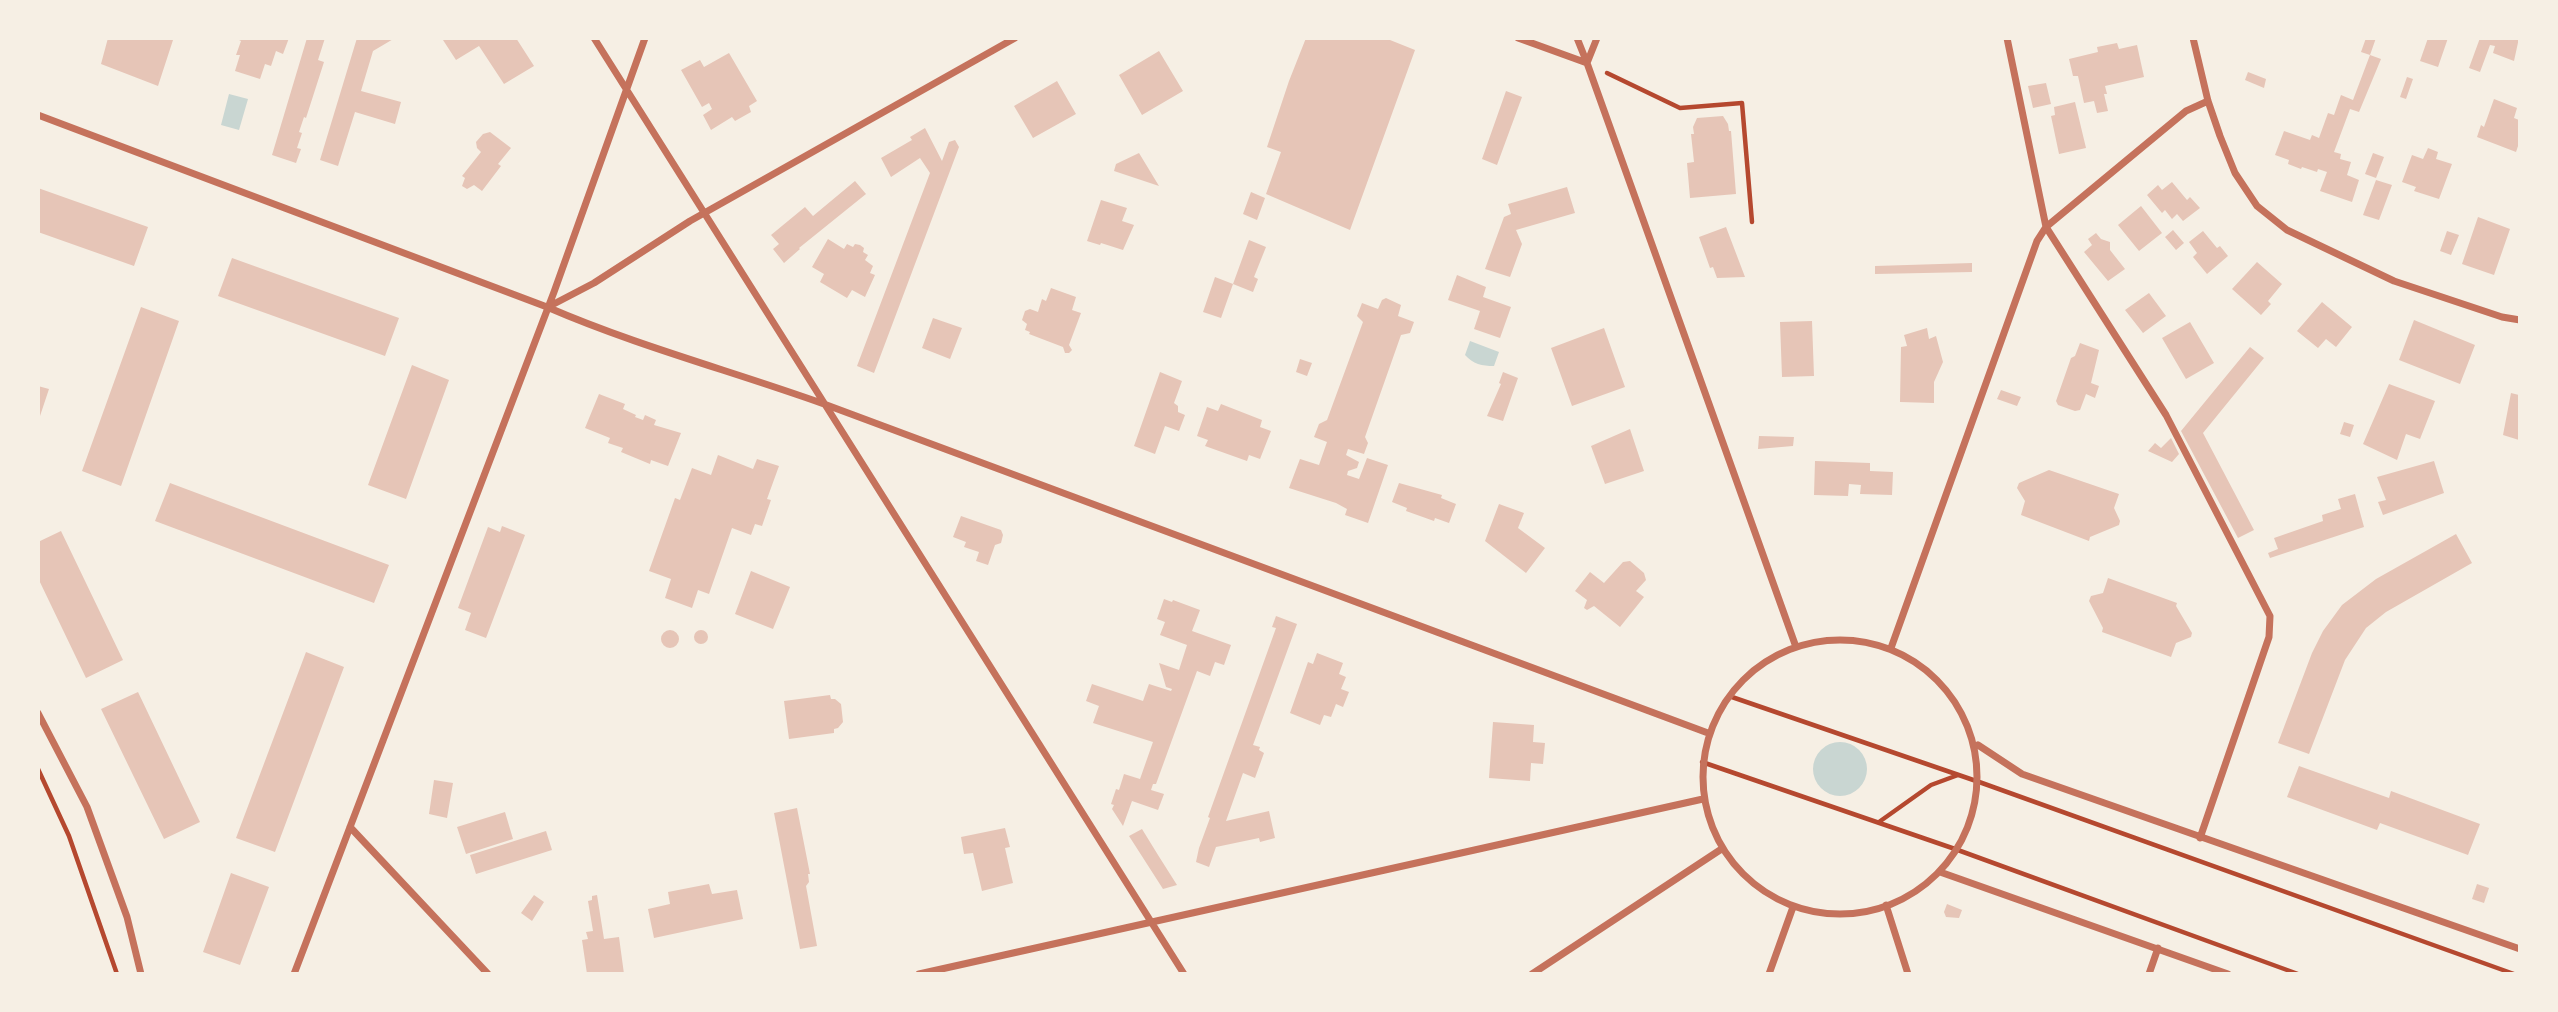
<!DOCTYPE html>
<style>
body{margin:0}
#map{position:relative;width:2558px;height:1012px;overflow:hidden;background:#f6efe4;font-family:"Varela Round",sans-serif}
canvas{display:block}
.frame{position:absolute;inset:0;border:40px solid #f6efe4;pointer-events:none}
</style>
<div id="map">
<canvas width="2558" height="1012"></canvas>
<div class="frame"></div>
</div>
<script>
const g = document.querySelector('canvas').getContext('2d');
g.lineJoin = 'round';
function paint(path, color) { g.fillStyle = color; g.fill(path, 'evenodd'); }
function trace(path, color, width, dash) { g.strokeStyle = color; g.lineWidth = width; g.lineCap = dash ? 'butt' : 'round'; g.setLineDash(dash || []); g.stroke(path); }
paint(new Path2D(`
 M229,94L248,99L239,130L221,125Z
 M1470,341L1499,352L1494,366C1482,366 1473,364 1465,355Z
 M1813 769a27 27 0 1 1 54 0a27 27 0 1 1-54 0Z`), '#c9d6d2');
paint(new Path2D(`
 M108,38L173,40L158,86L101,64Z
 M235,38H289L283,54L276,51L271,66L265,64L260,79L235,71L240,55H236L241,41Z
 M307,38H325L318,60L324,62L306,118L304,117L299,132L302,133L297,148L301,149L296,163L272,155Z
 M357,38H395L373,51L361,91L401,102L395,124L355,112L338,166L320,160Z
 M446,38H516L534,66L504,84L479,46L456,60L443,40Z
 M1306,38H1385L1415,50L1350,230L1266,194L1281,152L1267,147L1289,81Z
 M2366,38H2376L2370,55L2381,59L2359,112L2350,109L2334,152L2341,154L2340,159L2351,162L2347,175L2359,180L2352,202L2320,191L2327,172L2318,169L2317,172L2302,167L2301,169L2288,164L2289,160L2275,155L2284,131L2310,140L2312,135L2319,138L2328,113L2334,115L2341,95L2353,100L2370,55L2361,52Z
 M2428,38H2448L2438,67L2420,61Z
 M2480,38H2519L2514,61L2493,53L2495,46L2490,45L2480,72L2469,68Z
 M2117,43L2119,49L2137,45L2144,77L2105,86L2107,94H2104L2108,111L2097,113L2094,101L2084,103L2078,76H2073L2069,59L2098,52L2097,47Z
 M1159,51L1183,91L1142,115L1119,75Z
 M729,53L757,101L749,106L751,112L735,121L732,117L711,130L703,115L712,109L709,103L702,107L681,70L700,60L704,67Z
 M2248,72L2266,79L2264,88L2245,80Z
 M2407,77L2413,79L2406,99L2400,97Z
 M1057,81L1076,114L1033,138L1014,106Z
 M2046,83L2051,104L2033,108L2028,86Z
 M1506,91L1522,97L1497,165L1482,159Z
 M2494,99L2517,108L2514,118L2519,120V143L2516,152L2477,137L2481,125L2484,127Z
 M2075,102L2086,148L2059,154L2051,116L2055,115L2054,107Z
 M1723,116L1728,124L1729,131H1731L1736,194L1690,198L1687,163L1694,162L1691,134H1694L1693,127L1697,118Z
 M925,128L942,161L949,142L955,140L959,147L874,373L857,366L930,173L920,158L891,177L881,158L912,140L910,137Z
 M490,132L511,148L498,164L501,166L482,191L474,185L467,189L462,186L465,178L462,176L481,152L477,148L476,142L483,134Z
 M2428,148L2438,152L2436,159L2452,164L2439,199L2414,191L2416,187L2402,182L2412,155L2423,159Z
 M1139,153L1159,186L1114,171L1116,164Z
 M2373,153L2384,157L2376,178L2365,174Z
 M2376,180L2392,185L2379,220L2363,215Z
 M855,181L866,194L799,248L800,249L784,263L773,249L779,244L771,235L805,207L813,216Z
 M2172,182L2187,200L2190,197L2200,208L2183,221L2177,214L2172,219L2165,210L2162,213L2147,195L2158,185L2162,190Z
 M1567,187L1575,213L1516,230L1522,244L1510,277L1485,269L1504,217L1511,214L1508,204Z
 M38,188L148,227L134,266L38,232Z
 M1251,192L1265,198L1257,220L1243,214Z
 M1101,200L1127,208L1122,221L1134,225L1123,250L1101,243L1100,245L1087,241Z
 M2141,206L2162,233L2139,251L2118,225Z
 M2478,217L2510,229L2494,275L2462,264Z
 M1726,227L1745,277L1717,278L1713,267L1710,268L1699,237Z
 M2173,230L2184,243L2176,250L2165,237Z
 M2203,231L2217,248L2220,246L2228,256L2207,274L2193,257L2197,253L2189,242Z
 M2447,231L2459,235L2451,255L2440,251Z
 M2096,233L2101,239L2110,242V250L2125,269L2108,281L2084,252L2092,245L2088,239Z
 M828,239L844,249L847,244L853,247L855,244L860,245L864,248L863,252L868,255L865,260L873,266L870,273L875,275L865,297L852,290L847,298L820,282L824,274L812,267Z
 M1249,240L1266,247L1254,277L1258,279L1253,292L1233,284Z
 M232,258L399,318L385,356L218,296Z
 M2257,262L2282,284L2268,301L2271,304L2261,315L2232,289Z
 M1972,263V272L1875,274V266Z
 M1457,275L1486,287L1483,297L1511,307L1500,338L1474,329L1480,311L1448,300Z
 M1215,277L1233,284L1221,318L1203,312Z
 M1051,288L1076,297L1072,310L1081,313L1069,345L1072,350L1069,353H1065L1063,347L1029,334L1030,332L1025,330L1027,324L1022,320L1025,311L1030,309L1038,312L1042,299L1046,301Z
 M2149,293L2166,316L2143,333L2125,310Z
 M1386,298L1401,305L1398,316L1414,322L1410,333L1401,335L1365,437L1368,443L1364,454L1348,449L1346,455L1359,462L1357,468L1348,471L1347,475L1359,479L1367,458L1388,465L1368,523L1345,515L1347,509L1336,503L1289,488L1300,459L1319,465L1327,442L1314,437L1319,424L1327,420L1363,322L1357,316L1362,303L1378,309L1382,300Z
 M2322,302L2352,327L2336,347L2326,339L2318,348L2297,331Z
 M141,307L179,321L121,486L82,471Z
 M933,318L962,328L950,359L922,348Z
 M2414,320L2475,345L2460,384L2399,360Z
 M1812,321L1814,376L1782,377L1780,322Z
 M2190,322L2214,363L2186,379L2162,338Z
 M1604,328L1625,387L1572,406L1551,348Z
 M1927,328L1929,339L1936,336L1943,362L1934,382V403L1900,402L1901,347L1907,346L1904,335Z
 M2080,343L2099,350L2091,383L2099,386L2095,398L2086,394L2080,410L2075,411L2058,405L2056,401L2071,358L2075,356Z
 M2250,347L2264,358L2203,433L2254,530L2238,538L2181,431Z
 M1300,359L1312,363L1307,376L1296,372Z
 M412,365L449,380L406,499L368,485Z
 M1160,372L1182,381L1174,403L1178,406V412L1185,415L1179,431L1165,426L1155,454L1134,446Z
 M1503,372L1518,378L1503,421L1487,416L1501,384L1499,383Z
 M2389,384L2435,401L2420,439L2406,434L2397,460L2363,444Z
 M38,386L49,389L39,419H38Z
 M2001,390L2021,397L2017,406L1997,399Z
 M2511,393L2519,395V440L2503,435Z
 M599,394L625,404L623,409L636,415L635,417L643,420L645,415L656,420L654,425L681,433L668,466L651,460L650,464L621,452L623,448L608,443L610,438L585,428Z
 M1221,404L1262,420L1260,427L1271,431L1260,459L1249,455L1247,461L1205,446L1208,440L1197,436L1207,407L1218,411Z
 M2344,422L2354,425L2350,437L2340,434Z
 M1630,429L1644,471L1605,484L1591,446Z
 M1759,436L1794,437L1793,446L1758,449Z
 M2171,438L2179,454L2172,462L2148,451L2155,443L2161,448Z
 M718,455L753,469L757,459L779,466L767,499L771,500L762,526L755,524L751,535L732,528L709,594L698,590L692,608L665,598L671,579L649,571L675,498L680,500L692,468L711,475Z
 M1815,461L1870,463V471L1893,472L1892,495L1860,494L1861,485L1849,484L1848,496L1814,495Z
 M2434,461L2444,493L2383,515L2378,502L2386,500L2377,477Z
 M2049,470L2119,494L2114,508L2120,521L2119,525L2090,537L2089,541L2021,515L2025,501L2017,488L2019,483Z
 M170,483L389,565L374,603L155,521Z
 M1399,483L1442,495L1441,498L1456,504L1449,523L1435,518L1434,521L1406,511L1407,508L1392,502Z
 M2355,494L2364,527L2270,558L2268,553L2278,549L2274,538L2323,521L2322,515L2341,509L2338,499Z
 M1499,504L1524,513L1518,528L1545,548L1526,573L1485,541Z
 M961,516L1001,530L1003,535L1001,543L995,545L988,565L976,561L979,552L964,547L966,542L953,537Z
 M502,526L525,535L486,638L465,630L471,613L458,608L488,527L500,532Z
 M61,531L123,660L86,678L38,578V542Z
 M2456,534L2472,563L2386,612L2366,628L2345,660L2309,754L2278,743L2312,653L2323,631L2342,605L2376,579Z
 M1630,561L1644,573L1646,580L1636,591L1644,597L1620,627L1594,606L1587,610L1584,608L1587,600L1575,591L1590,572L1604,583L1623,562Z
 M751,571L790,587L773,629L735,614Z
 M2108,578L2177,603L2176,606L2192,633L2191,637L2176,643L2171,657L2102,632L2103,628L2089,601L2091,596L2103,593Z
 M1164,599L1172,602L1173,600L1200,610L1192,631L1231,645L1224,665L1215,662L1210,676L1197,671L1156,784H1153L1151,790L1164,794L1158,810L1132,801L1123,826L1112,809L1114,805L1111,804L1116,789L1119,790L1124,774L1140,779L1153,742L1093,723L1099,706L1086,701L1092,684L1143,701L1149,684L1171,691L1172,689L1166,687L1159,663L1179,670L1187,645L1160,635L1165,622L1157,619Z
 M1276,616L1297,624L1253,745L1260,747L1259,750L1264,753L1255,778L1243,773L1226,821L1269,811L1275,838L1260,842L1259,838L1216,847L1209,867L1196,862L1199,848L1210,818L1208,817L1276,628L1272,627Z
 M694 637a7 7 0 1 1 14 0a7 7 0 1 1-14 0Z
 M661 639a9 9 0 1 1 18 0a9 9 0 1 1-18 0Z
 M306,652L344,667L275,852L236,838Z
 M1317,653L1343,663L1339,674L1346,677L1341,689L1349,692L1343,707L1336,704L1331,717L1324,715L1320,725L1290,713L1308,662L1313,664Z
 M138,692L200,822L164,839L101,709Z
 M830,695L831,699H835L841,704L843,722L838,728L834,729V733L789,739L784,701Z
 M1493,722L1534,725L1533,742L1545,743L1543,764L1531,763L1530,781L1489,778Z
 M2299,766L2389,798L2391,791L2480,824L2468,855L2380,823L2377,830L2287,797Z
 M434,780L453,783L447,818L429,814Z
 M797,808L810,874H808L809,882L806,886L817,946L800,949L774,813Z
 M505,812L513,839L466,854L457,827Z
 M1005,828L1010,847L1005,848L1013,883L982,891L973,853L964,854L961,837Z
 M1142,829L1158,855L1177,885L1163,889L1129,836Z
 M546,831L552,850L476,874L470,855Z
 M231,873L269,887L240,965L203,952Z
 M709,884L712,894L737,890L743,919L654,938L648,909L670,904L668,892Z
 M2477,884L2489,888L2484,903L2472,899Z
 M534,895L544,902L532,921L521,913Z
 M597,895L604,939L619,937L624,974H587L582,940L588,939L586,932L593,931L588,901L592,900V896Z
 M1947,904L1962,910L1959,918L1946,917L1944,912Z`), '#e6c5b7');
trace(new Path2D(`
 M1607,73L1680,108L1742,103L1752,222
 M1729,696L1982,783L2514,974
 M1702,762L1955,849L2298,974
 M38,769L69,836L117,974
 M1879,822L1931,785L1958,775`), '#b5482f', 4.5);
trace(new Path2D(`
 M594,38L1184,974
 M1518,38L1587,63L1597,38
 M1577,38L1587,63L1796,647
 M2007,38L2046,227L2166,415L2270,616L2269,637L2200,838
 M2193,38L2208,101L2220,136L2235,173L2257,206L2287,230L2394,281L2502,317L2520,320
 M38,115L547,307C637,346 732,371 824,404L1708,733
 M548,307L594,283L690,221L1015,38
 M1703 777a137 137 0 1 1 274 0a137 137 0 1 1-274 0Z
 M1891,648L2037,241L2046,227L2186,111L2208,101
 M38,713L87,807L127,917L141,974
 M1978,745L2022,774L2520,949
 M350,827L488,974
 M1940,872L2228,974
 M1886,905L1908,974
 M294,974L554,292L645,38
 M919,974L1703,799
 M1532,974L1720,850
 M1769,974L1793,907
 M2149,974L2158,948`), '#c5725c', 7);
</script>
